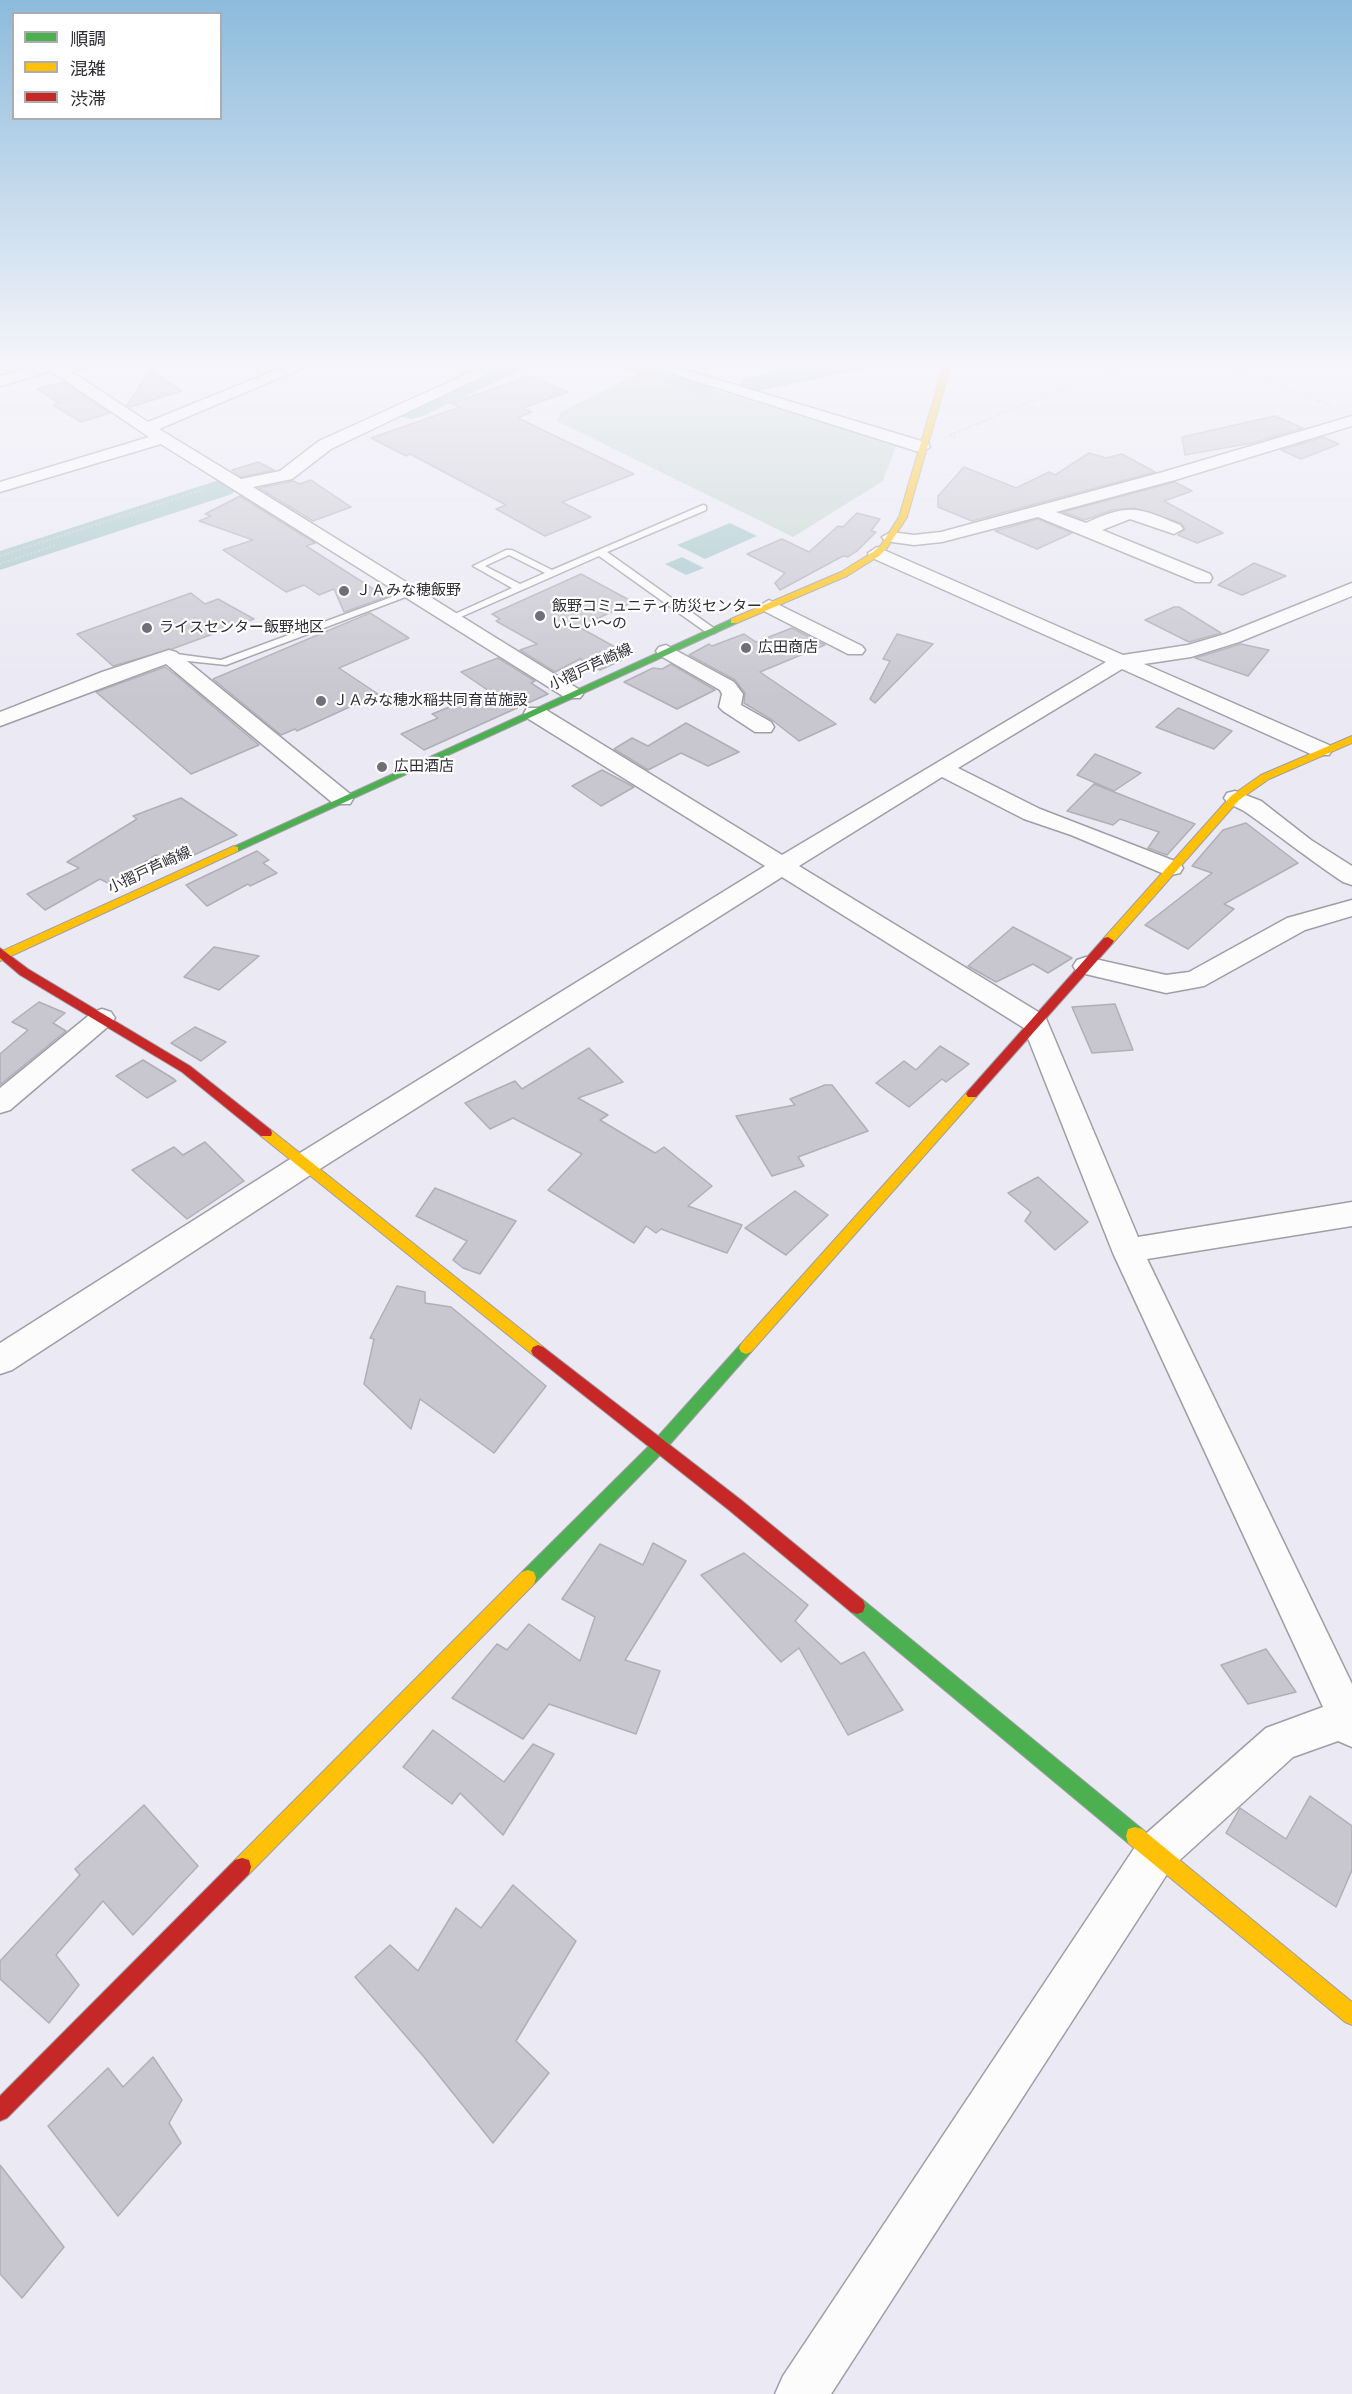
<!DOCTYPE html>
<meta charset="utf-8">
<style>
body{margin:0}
#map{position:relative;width:1352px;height:2394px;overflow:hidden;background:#eae9f4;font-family:"Nunito Sans","Noto Sans JP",sans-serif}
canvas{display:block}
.legend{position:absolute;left:12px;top:12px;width:210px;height:108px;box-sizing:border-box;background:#fff;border:2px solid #acabae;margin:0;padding:8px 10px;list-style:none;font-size:18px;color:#2f2d35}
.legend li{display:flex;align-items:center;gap:12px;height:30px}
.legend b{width:30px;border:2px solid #acabae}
</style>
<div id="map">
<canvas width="1352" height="2394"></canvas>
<ul class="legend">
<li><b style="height:8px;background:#4caf50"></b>順調</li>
<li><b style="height:8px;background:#ffc107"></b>混雑</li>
<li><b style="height:8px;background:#c62828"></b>渋滞</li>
</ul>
</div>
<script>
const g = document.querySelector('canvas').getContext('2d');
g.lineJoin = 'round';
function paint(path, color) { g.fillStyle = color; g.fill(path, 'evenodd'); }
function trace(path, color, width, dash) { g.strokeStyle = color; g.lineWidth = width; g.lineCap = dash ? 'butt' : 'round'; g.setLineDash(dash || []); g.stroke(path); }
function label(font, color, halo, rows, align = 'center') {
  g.font = font + ' "Nunito Sans","Noto Sans JP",sans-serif'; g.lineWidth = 4.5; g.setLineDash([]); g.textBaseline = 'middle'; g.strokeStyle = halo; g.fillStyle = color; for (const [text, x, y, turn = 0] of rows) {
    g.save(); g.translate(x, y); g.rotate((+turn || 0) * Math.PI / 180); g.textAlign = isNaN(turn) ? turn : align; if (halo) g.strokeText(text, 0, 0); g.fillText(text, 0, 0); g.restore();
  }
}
paint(new Path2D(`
 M641,372L694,390L709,388L896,446L883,481L793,537L557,421L561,412Z`), '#c4d4ce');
paint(new Path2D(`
 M730,523L757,536L705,559L677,545Z
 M682,557L704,568L686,575L665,564Z`), '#a2c6ca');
paint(new Path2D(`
 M499,361H533L530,366L421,417L411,419L401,417L397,411L401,405Z
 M607,361H648L711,380L715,386L711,392L702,394L610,366Z
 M824,361H876L873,366L864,369L753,392L744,390L740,384L744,378Z
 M222,479L232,482L237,488L232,494L0,570V551Z`), '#a2c6ca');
const building = new Path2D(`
 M150,371L182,391L130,407L127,405Z
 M531,376L568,392L523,408L532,412L518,418L634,474L562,502L591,517L545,536L496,509L506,505L410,454L406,456L371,438L460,407L451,403Z
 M63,382L110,413L81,422L53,405L59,403L37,389Z
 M1275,416L1303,428L1252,443L1185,455L1182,437Z
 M1323,437L1339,444L1301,459L1281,450Z
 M1089,453L1106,458L1122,454L1155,472L972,521L938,507V496L964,467L1016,488L1049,472L1055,475Z
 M258,462L274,470L241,477L232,470Z
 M311,480L351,507L313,521L259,488L294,481L299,484Z
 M1175,482L1192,491L1164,501L1223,533L1197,543L1178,535L1185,529L1181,523L1134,508L1112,510L1085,520L1063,512Z
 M240,496L315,543L306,546L386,597L344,612L334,589L319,595L304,585L286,592L223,550L253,540L199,521L211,516L205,514Z
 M857,513L880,519L871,531L876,532L857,551L848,557L843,556L780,590L775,583L785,573L747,554L782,539L809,552L838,526L843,527Z
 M1038,519L1072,533L1037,549L995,531Z
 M1254,563L1286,576L1242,595L1218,585Z
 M581,574L633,602L579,627L631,656L600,670L580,659L555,672L520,650L537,644L496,621L500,619L492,614Z
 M191,593L205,604L218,599L254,619L172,649L113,666L77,634Z
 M1174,607H1179L1221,633L1189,642L1145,620Z
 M370,613L409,638L339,668L378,694L297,731L295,729L281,735L213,679Z
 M792,628L825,645L760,672L836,724L799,741L772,720L744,703L745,693L735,680L689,655L709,644L712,646L744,634L756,642Z
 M897,634L933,644L875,703L870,699L890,661L883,659Z
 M1241,644L1269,650L1248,676L1195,658Z
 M498,658L535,681L531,683L548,694L424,750L401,734L438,718L432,714L489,691L461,672Z
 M671,664L715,690L677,709L624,682L653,668L662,669Z
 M165,667L177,676L259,745L191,774L96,692Z
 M1178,708L1232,731L1214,749L1156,727Z
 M686,723L739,752L708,766L681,753L648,770L614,749L632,738L648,746Z
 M1095,754L1141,773L1114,791L1077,775Z
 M602,770L634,787L601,806L572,786Z
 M1094,784L1195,824L1167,855L1148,848L1159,832L1120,819L1113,825L1067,811Z
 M181,798L237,835L168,867L156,855L110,884L100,879L45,910L27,894L79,868L67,862L137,819L133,816Z
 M1246,823L1298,863L1224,904L1234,909L1188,949L1145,925L1212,873L1192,866L1223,830Z
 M257,851L269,860L263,863L277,873L250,886L248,884L207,906L186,885Z
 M1013,927L1072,958L1048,973L1033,964L996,982L968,966Z
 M214,947L259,956L219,990L184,977Z
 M39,1002L65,1013L53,1023L66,1031L0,1085V1054L28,1030L12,1022Z
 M1115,1004L1133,1050L1092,1053L1072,1007Z
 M195,1027L226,1042L201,1061L171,1043Z
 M940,1046L969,1064L946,1082L942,1079L909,1107L876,1083L904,1061L916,1070Z
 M589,1048L623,1082L578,1098L608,1115L600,1120L655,1153L664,1147L712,1186L688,1206L742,1225L727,1253L661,1229L656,1233L646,1226L634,1243L548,1190L582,1154L513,1118L490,1129L465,1103L515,1081L522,1089Z
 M143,1060L174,1079L176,1081L147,1098L116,1076Z
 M825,1085H832L868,1131L798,1157L804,1166L772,1176L736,1116L795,1105L790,1099Z
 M205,1142L244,1181L187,1219L132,1170L174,1147L183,1155Z
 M1038,1177L1088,1222L1055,1250L1025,1221L1031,1212L1008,1193Z
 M435,1188L516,1221L480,1274L463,1268L453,1260L467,1241L416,1216Z
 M795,1191L828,1215L786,1255L745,1228Z
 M397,1286L425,1292V1303L451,1307L546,1386L494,1453L420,1399L411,1429L364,1384L374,1339L370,1338Z
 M653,1543L686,1561L625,1660L660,1671L636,1734L549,1704L523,1739L452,1698L497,1644L507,1650L529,1624L580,1661L595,1617L562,1599L600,1544L643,1565Z
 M744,1553L808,1605L795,1621L841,1664L864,1652L903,1710L848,1735L799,1648L781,1662L701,1575Z
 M1266,1649L1296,1692L1248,1704L1221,1665Z
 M433,1730L504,1782L533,1744L554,1754L503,1835L460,1793L452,1804L403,1767Z
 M1310,1796L1352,1826V1870L1336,1907L1226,1833L1240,1808L1286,1839Z
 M144,1805L198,1866L133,1935L103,1901L56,1955L79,1985L49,2023L0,1979V1961L80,1875L75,1869Z
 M513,1885L576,1941L516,2041L549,2073L493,2143L424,2057L355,1977L390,1945L418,1971L456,1908L481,1928Z
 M153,2057L182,2100L169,2123L181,2143L118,2216L48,2126L108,2068L123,2087Z
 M0,2165L64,2247L22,2298L0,2274Z`);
paint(building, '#c8c7d0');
trace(building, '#b0afb8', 1.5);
const lane = new Path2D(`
 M703,505L706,506V510L607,552L715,629V633H707L599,556L454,620L446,618L512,588L473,566L506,550H512L552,570ZM509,555L545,573L520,584L485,566Z
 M408,591L416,593L226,665L169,659L164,656L169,653L221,660Z`);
const street = new Path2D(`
 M38,361H56L62,366L76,361H100L72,372L148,422L298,361H319L159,429L241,479L280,471L319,441L495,361H515L331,449L292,479L253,487L580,690L583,694L580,698H566L161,444L0,492V482L149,437L51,371L0,386V376L41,365Z
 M238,361H259L252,365Z
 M632,361H656L928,443L930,447L922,452L916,451Z
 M1352,416V426L1175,480L1056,512L1086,523C1129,503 1138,507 1180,525L1183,529L1174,534L1130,519L1102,530L1210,574L1212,578L1210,582H1196L1038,517L942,542L914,545L885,541L882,537L891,532L914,535L941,532L1163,472Z
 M877,547L1123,655L1188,645L1225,634L1352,583V596L1239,642L1191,657L1144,664L1329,745L1332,750L1329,755H1313L1122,669L958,768L1040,809L1180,863L1183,868L1180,873L1171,875L1162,873L1071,835L1024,819L942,777L799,866L1045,1016L1138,1237L1352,1202V1226L1147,1259L1352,1684V1747L1338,1741L1293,1757L1171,1868L831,2394H775L783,2376L1141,1838L1266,1728L1323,1707L1113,1253L1024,1028L782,877L315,1172L12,1370L0,1374V1343L295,1156L765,866L527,718L524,713L527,708H543L782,855L1106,662L870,557L868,553Z
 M769,600L862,646L865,650L862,654H848L762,610L759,606Z
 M666,645L734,682L743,694L741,705L771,722L774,727L771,732H755L723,711L719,707L722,694L720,690L659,655L656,651L659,647Z
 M169,650L176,652L350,794L353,799L350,804H334L166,664L0,726V712L102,672Z
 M1235,791L1261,801L1311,840L1352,866V885L1343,882C1310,860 1280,836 1247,813C1239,807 1229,806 1224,798L1227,793Z
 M1352,900V916L1305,930L1204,986L1166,993L1077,972L1073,966L1077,960L1086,957L1166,975L1189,972L1287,918Z
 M102,1009L111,1012L115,1018L111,1024L10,1110L0,1113V1088L93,1012Z`);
const fast = new Path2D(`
 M734,618L738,621L737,623L238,851L234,852L229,849Z
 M746,1342L751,1344L753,1348L751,1352L663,1452L534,1584L528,1586L522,1584L520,1578L522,1572L653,1442L741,1344Z
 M857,1598L863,1600L1142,1829L1144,1836L1142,1843L1135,1845L1128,1843L851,1612L849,1606L851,1600Z`);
const slow = new Path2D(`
 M945,361H952L907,517L887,548L879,556L847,576L737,623H731V619L841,572L873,552L881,545L899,517Z
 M1352,736V743L1269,779L1239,800L1112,944H1104V938L1231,796L1261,775Z
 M234,846L238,847V851L0,961V952Z
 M972,1089L976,1091L978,1094L976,1097L751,1352L746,1354L741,1352L739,1348L741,1344L968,1091Z
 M266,1128L271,1130L543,1347L545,1351L543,1355L538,1357L533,1355L261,1136L260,1133Z
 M528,1570L534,1572L536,1578L534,1584L249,1874L242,1876L235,1874L233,1867L235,1860L522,1572Z
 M1135,1827L1142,1829L1352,2002V2025L1345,2022L1128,1843L1126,1836L1128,1829Z`);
const jam = new Path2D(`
 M1108,937L1114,941L1112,944L976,1097H968L966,1094L968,1091L1104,938Z
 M0,948L28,969L190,1066L271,1130L272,1133L271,1136H261L182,1072L20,975L0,958Z
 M538,1345L543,1347L741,1500L863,1600L865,1606L863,1612L857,1614L851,1612L729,1510L533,1355L531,1351L533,1347Z
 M242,1858L249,1860L251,1867L249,1874L7,2118L0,2121V2096L235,1860Z`);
trace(lane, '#9f9ea6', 3);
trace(street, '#9f9ea6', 3);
trace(fast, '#9f9ea6', 2);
trace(slow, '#9f9ea6', 2);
trace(jam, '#9f9ea6', 2);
trace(new Path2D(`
 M1209,361L1332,406
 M950,435L1037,399L1142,361
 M0,556L205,489
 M0,564L57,545`), '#cacace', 2, [2, 2]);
paint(lane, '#fcfcfd');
paint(street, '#fcfcfd');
paint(fast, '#4caf50');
paint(slow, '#ffc107');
paint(jam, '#c62828');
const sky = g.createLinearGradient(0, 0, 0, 697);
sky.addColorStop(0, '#8cbbdc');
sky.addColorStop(0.52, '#f6f5fa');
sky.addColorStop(1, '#f6f5fa00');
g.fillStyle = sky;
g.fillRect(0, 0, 1352, 697);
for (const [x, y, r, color] of [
 [344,591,6,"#706f78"],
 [540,616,6,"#706f78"],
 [147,628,6,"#706f78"],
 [746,648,6,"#706f78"],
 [321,701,6,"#706f78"],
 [382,767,6,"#706f78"]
]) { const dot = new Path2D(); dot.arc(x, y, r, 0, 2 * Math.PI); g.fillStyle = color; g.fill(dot); trace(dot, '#fff', 2); }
label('15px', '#2f2d35', '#fff', [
 ["ＪＡみな穂飯野",356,591],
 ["飯野コミュニティ防災センター",552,607],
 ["いこい～の",552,624],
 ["ライスセンター飯野地区",159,628],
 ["広田商店",758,648],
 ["ＪＡみな穂水稲共同育苗施設",333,701],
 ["広田酒店",394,767]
], 'left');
label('15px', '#2f2d35', '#fff', [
 ["小摺戸芦崎線",591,668,-25],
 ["小摺戸芦崎線",150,871,-25]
]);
</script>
